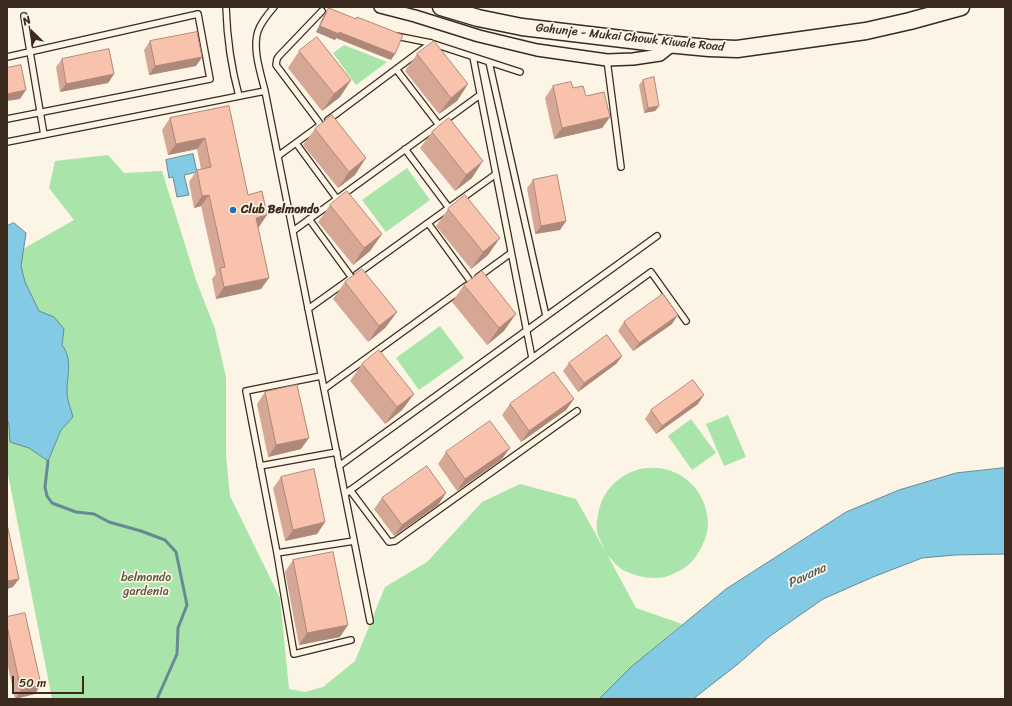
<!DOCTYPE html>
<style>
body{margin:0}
#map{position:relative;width:1012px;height:706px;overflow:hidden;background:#fcf5e5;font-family:Sriracha,sans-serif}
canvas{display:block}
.frame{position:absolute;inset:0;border:8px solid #3b2a1e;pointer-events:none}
.north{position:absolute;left:12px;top:12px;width:40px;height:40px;-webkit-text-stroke:3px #fcf5e5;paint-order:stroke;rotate:335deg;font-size:11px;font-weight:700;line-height:16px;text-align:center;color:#3b2a1e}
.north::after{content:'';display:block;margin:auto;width:14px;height:18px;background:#3b2a1e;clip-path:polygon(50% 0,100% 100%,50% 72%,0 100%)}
.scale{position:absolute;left:12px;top:676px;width:72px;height:18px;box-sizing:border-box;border:2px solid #3b2a1e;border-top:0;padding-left:5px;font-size:12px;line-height:14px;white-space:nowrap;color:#3b2a1e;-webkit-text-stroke:3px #fcf5e5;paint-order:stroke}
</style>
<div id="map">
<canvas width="1012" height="706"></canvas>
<div class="frame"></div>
<div class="north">N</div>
<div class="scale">50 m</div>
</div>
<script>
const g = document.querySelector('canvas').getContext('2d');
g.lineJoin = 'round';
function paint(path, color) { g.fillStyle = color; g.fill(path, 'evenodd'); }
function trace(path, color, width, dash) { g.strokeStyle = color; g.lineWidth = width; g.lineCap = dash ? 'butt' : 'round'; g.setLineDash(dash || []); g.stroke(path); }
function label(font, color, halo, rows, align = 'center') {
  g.font = font + ' Sriracha,sans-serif'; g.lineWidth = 3.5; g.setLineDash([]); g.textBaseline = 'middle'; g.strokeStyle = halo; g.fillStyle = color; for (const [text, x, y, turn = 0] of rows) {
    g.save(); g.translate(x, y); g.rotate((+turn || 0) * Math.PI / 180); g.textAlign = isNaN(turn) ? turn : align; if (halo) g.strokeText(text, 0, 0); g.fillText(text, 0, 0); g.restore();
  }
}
paint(new Path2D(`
 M344,45L387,62L356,85L333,53Z
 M108,155L124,173L162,171L196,280L215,329L226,377V456L230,496L280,598L289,689L305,692L323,687L355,661L385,587L427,562L482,502L520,484L576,499L604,549C603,545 600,540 598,535C595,525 598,513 601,503C620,457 683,456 703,501C708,513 710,527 705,539C700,552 692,565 679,571C674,573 669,576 665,577C651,580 635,576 623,570C617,567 613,560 608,556L636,608L682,624L631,667L599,699H52L7,469V258L74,220L49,188L55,161Z
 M407,168L430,200L386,232L362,200Z
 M440,326L464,358L419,390L396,358Z
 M728,415L746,457L724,466L706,424Z
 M691,419L716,453L692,470L668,436Z`), '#a9e4aa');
const water = new Path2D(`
 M193,154L197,172L184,175L189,195L177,197L173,177L169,178L166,160Z
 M14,223L26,233L21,266L25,282L39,311L54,317L64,329L62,345C73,360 67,375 67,392C67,400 71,409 73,417L61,430L48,461L29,448L10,442L9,426L7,418V226Z
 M1005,468V554L955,555L922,558L873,577L823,599L770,636L738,664L693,699H599L631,667L726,589L846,512L899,490L956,473Z`);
paint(water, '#83cae4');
trace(water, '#668a95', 1);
trace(new Path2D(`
 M48,461L45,487L47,496L52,503L76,512L94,514L109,522L141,531L165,540L176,552L187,605L178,628L177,654L157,699`), '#668a95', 3);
const lane = new Path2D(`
 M226,7C227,37 231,67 239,96
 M274,7C268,14 261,22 258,31C252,49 261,74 265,91L370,621
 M24,16L44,135
 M396,36L431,43L520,72
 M7,57L198,14L210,79L7,119
 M473,57L532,358
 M607,60L621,167
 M489,62L546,316
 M396,69L439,125
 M328,120L431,43
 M321,125L276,65L277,59L279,56L322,11
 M7,142L265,91
 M296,143L337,199
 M405,149L449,208
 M278,156L319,126
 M309,219L352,278
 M428,223L471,282
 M293,231L480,95
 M357,274L496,174
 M478,277L511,253
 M308,309L350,279
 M324,389L466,286
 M260,466L337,452
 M339,466L657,236
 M350,490L389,542L395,541L577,411
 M345,494L651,272L686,321
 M277,553L246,391L321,376
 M351,640L294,654L277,553L354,541`);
const street = new Path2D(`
 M380,7L415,16L479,36L537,50L607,60L633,59L660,55L674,44`);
const secondary = new Path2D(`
 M441,7L478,18L522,27L656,43L709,48L737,49L866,31L910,21L961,7`);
trace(lane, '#3b2a1e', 8);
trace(street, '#3b2a1e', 14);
trace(secondary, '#3b2a1e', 19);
trace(lane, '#fcf5e5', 5.5);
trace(street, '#fcf5e5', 11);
trace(secondary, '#fcf5e5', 16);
paint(new Path2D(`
 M327,11L355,19L357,17L391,60L336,38L335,40L316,32L323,16Z
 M150,41L202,57L196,66L149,75L144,50Z
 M299,51L351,80L340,97L322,111L288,68Z
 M417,54L468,84L457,101L439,114L405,71Z
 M62,59L114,74L108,83L60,92L56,67Z
 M643,80L659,106L655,111L644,113L639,85Z
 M553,86L573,88L586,96L610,117L602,128L554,139L545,98Z
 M229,106L248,195L259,227H258L261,289L216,299L212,279L216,274L201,206L194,208L189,182L197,170L201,169L197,149L168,155L162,130L170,118Z
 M315,129L355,175L338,188L303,145Z
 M432,132L472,178L455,191L420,148Z
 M533,180L566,221L560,230L535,234L527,188Z
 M330,205L382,234L370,251L353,265L318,222Z
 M448,209L488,255L471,269L436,226Z
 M345,282L397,312L385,328L368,342L333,299Z
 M464,285L504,331L487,345L452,302Z
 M624,322L672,324L633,351L618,331Z
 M622,356L616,364L578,392L563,371L569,363Z
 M362,364L414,394L402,410L385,424L350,381Z
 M265,392L301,449L268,457L257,404Z
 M574,399L566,410L521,442L502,415L510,404Z
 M698,404L656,434L645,419L651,410Z
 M446,452L502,459L457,491L438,464Z
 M281,477L325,522L317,534L285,541L273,488Z
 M446,493L438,505L394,536L374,509L382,498Z
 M293,560L340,637L299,645L285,572Z
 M7,617L35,694L15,699L7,662Z`), '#d6a795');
paint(new Path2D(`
 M320,26L339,32L395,54L391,60L336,38L335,40L316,32Z
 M202,57L196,66L149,75L155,66Z
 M114,74L108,83L60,92L66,84Z
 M351,80L340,97L322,111L334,94Z
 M468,84L457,101L439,114L451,98Z
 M26,90L20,99L7,101V94Z
 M659,106L655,111L644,113L648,108Z
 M610,117L602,128L554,139L562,128Z
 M205,138L197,149L168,155L176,144Z
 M366,158L355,175L338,188L349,172Z
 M483,161L472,178L455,191L466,175Z
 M209,195L201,206L194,208L202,196Z
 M267,215L259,227L248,229L256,218Z
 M566,221L560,230L535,234L541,226Z
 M382,234L370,251L353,265L364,248Z
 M500,238L488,255L471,269L483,252Z
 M269,278L261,289L216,299L224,287Z
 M397,312L385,328L368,342L379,326Z
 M516,314L504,331L487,345L499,328Z
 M678,315L672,324L633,351L639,343Z
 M622,356L616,364L578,392L584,383Z
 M414,394L402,410L385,424L397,407Z
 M704,395L698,404L656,434L662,426Z
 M574,399L566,410L521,442L529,431Z
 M309,438L301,449L268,457L276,445Z
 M510,448L502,459L457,491L465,479Z
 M446,493L438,505L394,536L402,525Z
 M325,522L317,534L285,541L293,530Z
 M19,579L13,587L7,589V581Z
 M348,625L340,637L299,645L307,633Z
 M41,685L35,694L15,699L21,690Z`), '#ae8879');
const building = new Path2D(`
 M329,8L356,19L357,17L403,35L395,54L339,32V34L320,26L327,11Z
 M197,32L202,57L155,66L150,41Z
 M317,37L351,80L334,94L299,51Z
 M434,41L468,84L451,98L417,54Z
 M109,49L114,74L66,84L62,59Z
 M21,65L26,90L7,94V68Z
 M654,77L659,106L648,108L643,80Z
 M571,82L573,88L583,86L586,96L604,92L610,117L562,128L553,86Z
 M229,106L248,195L262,191L267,215L256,218L269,278L224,287L220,268L225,267L209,195L202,196L197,170L211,167L205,138L176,144L170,118Z
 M332,115L366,158L349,172L315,129Z
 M449,118L483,161L466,175L432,132Z
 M557,175L566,221L541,226L533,180Z
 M347,191L382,234L364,248L330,205Z
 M465,195L500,238L483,252L448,209Z
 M362,269L397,312L379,326L345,282Z
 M482,271L516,314L499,328L464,285Z
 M663,294L678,315L639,343L624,322Z
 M607,335L622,356L584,383L569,363Z
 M379,350L414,394L397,407L362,364Z
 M554,372L574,399L529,431L510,404Z
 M693,380L704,395L662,426L651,410Z
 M297,385L309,438L276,445L265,392Z
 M490,421L510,448L465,479L446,452Z
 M427,466L446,493L402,525L382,498Z
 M314,469L325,522L293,530L281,477Z
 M7,524L19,579L7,581Z
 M333,552L348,625L307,633L293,560Z
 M25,613L41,685L21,690L7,626V617Z`);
paint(building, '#f9c2ad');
trace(building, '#ae8879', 1);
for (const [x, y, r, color] of [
 [233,210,4,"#1f6fb2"]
]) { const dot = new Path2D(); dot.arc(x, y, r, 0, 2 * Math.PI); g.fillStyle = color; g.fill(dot); trace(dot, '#fcf5e5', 1.5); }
label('12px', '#3b2a1e', '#fcf5e5', [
 ["Gahunje - Mukai Chowk Kiwale Road",630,38,6]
]);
label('bold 12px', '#3b2a1e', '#fcf5e5', [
 ["Club Belmondo",241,210]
], 'left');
label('12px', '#565841', '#fcf5e5', [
 ["belmondo",146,578],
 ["gardenia",146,592]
]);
label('italic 13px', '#515a59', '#fcf5e5', [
 ["Pavana",807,576,-25]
]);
</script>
